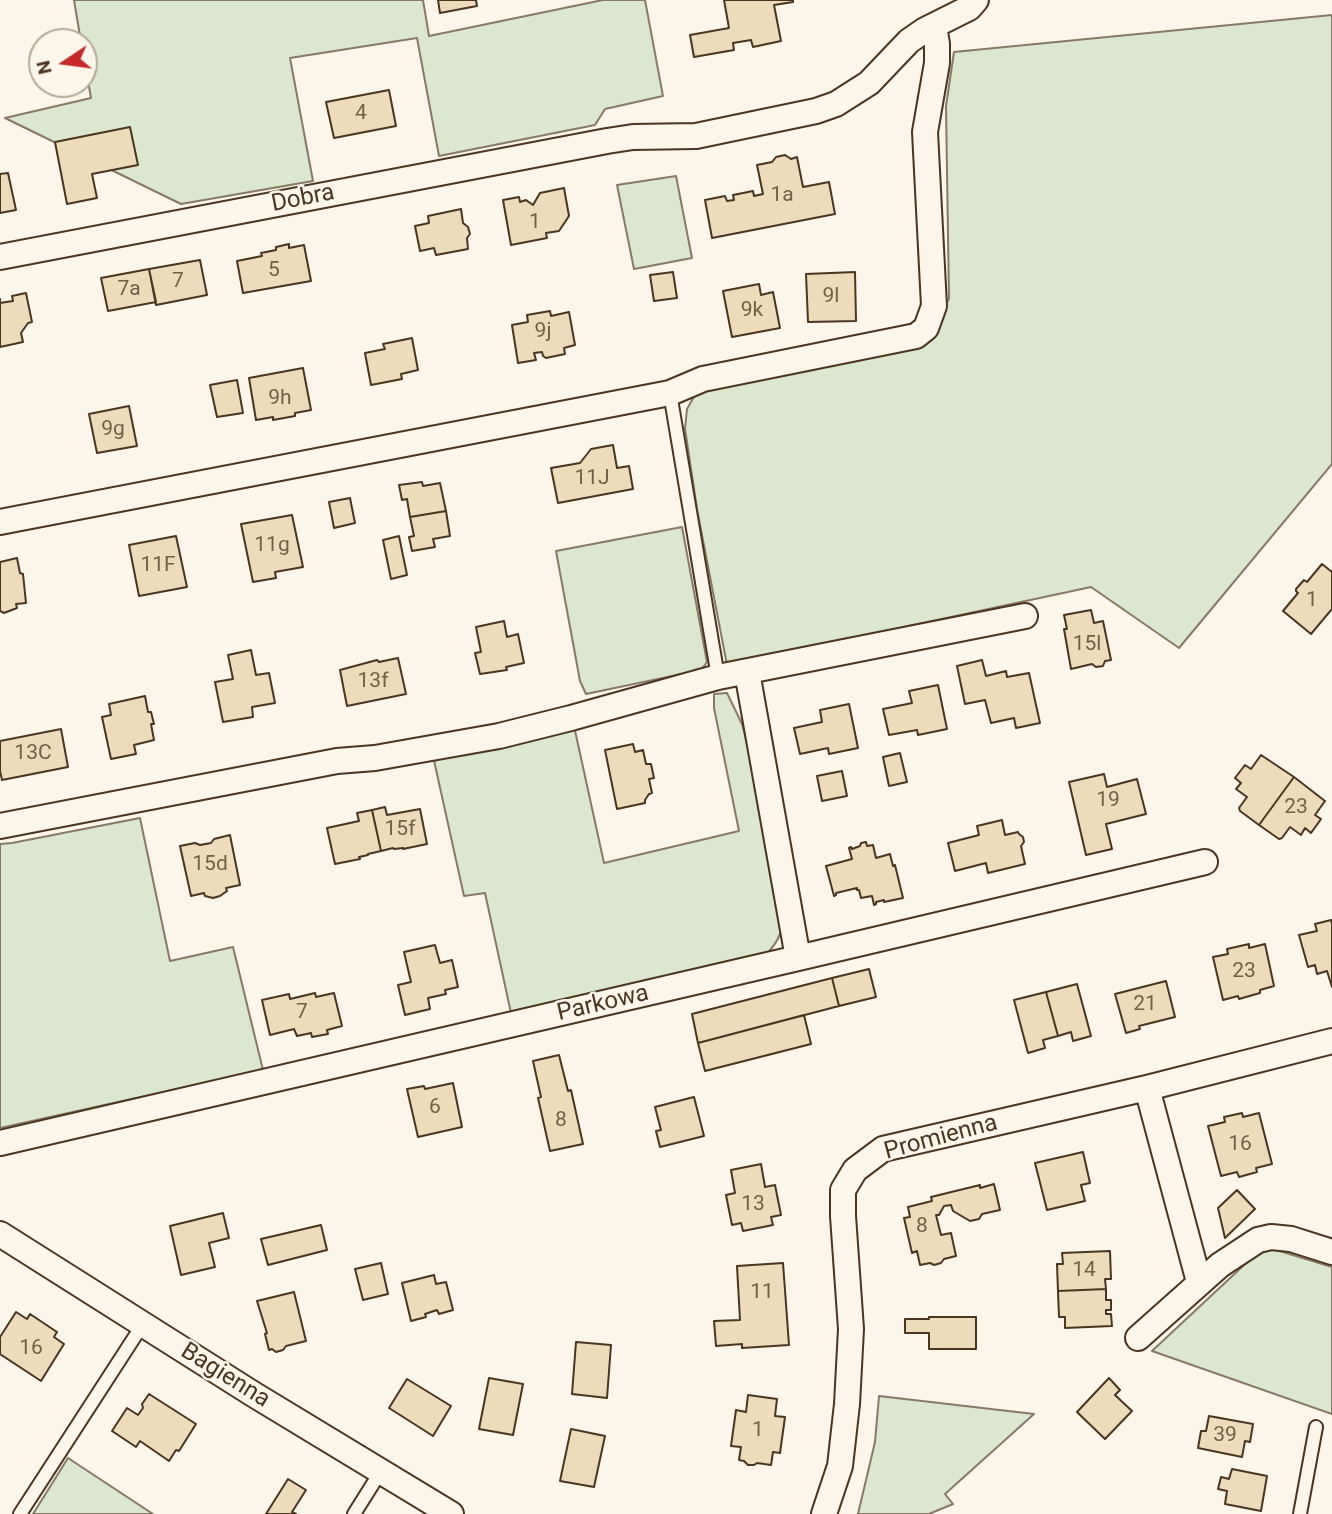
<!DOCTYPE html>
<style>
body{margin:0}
#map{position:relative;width:1332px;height:1514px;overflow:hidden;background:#fbf6e9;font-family:Roboto,sans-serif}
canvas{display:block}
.north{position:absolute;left:28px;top:28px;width:70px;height:70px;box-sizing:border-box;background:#fbf6e9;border:2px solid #b4a999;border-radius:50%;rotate:257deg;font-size:19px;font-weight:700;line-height:28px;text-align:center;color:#4a3520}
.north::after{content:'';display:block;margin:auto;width:24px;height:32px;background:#c62828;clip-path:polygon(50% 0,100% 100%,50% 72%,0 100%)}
</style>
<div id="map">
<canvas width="1332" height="1514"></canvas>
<div class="north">N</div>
</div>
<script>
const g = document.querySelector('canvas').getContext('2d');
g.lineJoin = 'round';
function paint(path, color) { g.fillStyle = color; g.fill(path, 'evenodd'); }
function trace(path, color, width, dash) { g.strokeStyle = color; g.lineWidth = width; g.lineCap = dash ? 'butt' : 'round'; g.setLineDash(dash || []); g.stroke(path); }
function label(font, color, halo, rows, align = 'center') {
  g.font = font + ' Roboto,sans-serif'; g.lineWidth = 5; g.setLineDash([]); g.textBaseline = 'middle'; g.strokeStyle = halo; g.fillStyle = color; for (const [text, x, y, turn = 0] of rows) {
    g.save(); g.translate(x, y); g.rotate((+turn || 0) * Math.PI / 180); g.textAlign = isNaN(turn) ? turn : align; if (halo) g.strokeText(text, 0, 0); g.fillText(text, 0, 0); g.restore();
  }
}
const green = new Path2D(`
 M74,0H423L429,36L603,0H645L663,96L605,109L595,125L439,156L417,38L290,58L313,181L181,204L5,118L91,98L84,58V42H81Z
 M1332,15V464L1179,648L1091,587L727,665L697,509L685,429L687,409L695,395L708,386L920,347L949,299L946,106L954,52Z
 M676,176L692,258L634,269L617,185Z
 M682,527L707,662L701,670L586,694L580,681L556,551Z
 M727,693L742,724L754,769L782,926C780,939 773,947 764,957L754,956L511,1013L485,893L464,896L433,756L574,726L604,863L739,831L714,708V694Z
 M140,818L170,961L233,947L263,1070L0,1128V844L12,843Z
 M1273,1249L1332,1267V1414L1152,1351L1258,1252Z
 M879,1396L1034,1414L945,1494L953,1504L929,1514H858L875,1442Z
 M68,1458L153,1514H33Z`);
paint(green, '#dce7d0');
trace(green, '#887966', 2);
const building = new Path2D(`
 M438,0H476L477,6L440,13Z
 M724,0H793V2L774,5L781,41L753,47L751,40L733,43L734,50L694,57L690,35L729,28Z
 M389,90L396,126L334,138L326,102Z
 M130,127L138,165L92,174L97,198L67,204L55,142Z
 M785,155L791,159L797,157L803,187L829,182L835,214L712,238L705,200L725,196L727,201L734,200L733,195L753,191L754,196L763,194L757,165L772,162L776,157Z
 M8,173L16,210L0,213V174Z
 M564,188L569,216L559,231L546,233L547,238L511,245L503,200L519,197L520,202L526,200L533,205L540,193Z
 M461,209L463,223L468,227L470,234L467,238L468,249L436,255L434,248L420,251L415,226L429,223L428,216Z
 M289,244V248L304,245L311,281L243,293L237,261L262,256L261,253L276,250V247Z
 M200,260L207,295L156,305L149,269Z
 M149,269L156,302L108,311L101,278Z
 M673,272L677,298L654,301L650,275Z
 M855,272L856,321L808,322L806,274Z
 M759,284L761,295L773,292L780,328L732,337L723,291Z
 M26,293L32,322L28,323L21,333L23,342L0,347V299V303L13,301L12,296Z
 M550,311L551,316L569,312L575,345L564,348L565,354L546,358L543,356L542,352L534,353L536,360L518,363L512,325L528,322L527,315Z
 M412,338L418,370L401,374L402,379L371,385L365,353L385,349L383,344Z
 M303,368L311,410L295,413V416L273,420V417L256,420L249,378Z
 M237,380L243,413L217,417L210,385Z
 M129,406L137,446L97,453L89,414Z
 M613,445L617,468L629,466L633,489L558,503L551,468L580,463L591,449Z
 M422,482L423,486L440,483L446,511L410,517L407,499L402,500L399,485Z
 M350,498L355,523L334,528L329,502Z
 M446,511L450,536L433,539L435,547L412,551L409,537L414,536L410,517Z
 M292,515L303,567L275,572L276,578L253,582L241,524Z
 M176,536L187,587L139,596L129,545Z
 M399,536L407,575L391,579L383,540Z
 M17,558L20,573L23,574L26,603L16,604L17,608L4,613L0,611V562Z
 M1322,564L1332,572V609L1311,634L1283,611L1298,593L1296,591V589L1304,580L1307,582Z
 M1091,610L1094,623L1103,621L1111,660L1105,661L1103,666L1096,667L1092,664L1071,669L1064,629H1067L1064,615Z
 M504,621L507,637L518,634L524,663L506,667L507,670L480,674L475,653L481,652L476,627Z
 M251,650L256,675L269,673L275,703L252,707L253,717L223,722L215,682L233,679L228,655Z
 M398,658L406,694L347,706L340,670L377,660L379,662Z
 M982,660L986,676L1006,671L1007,677L1029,673L1040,723L1016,728L1014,718L991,723L985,700L965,704L957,666Z
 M938,685L947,729L918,735L917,730L889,735L883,709L912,703L909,691Z
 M145,696L148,712H151L154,724H151L154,740L134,745L136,754L111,759L102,717L111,715L109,704Z
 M849,704L858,748L829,754L828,748L800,754L794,728L822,722L820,710Z
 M61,729L68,767L2,780L0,771V741Z
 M633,744L635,752L643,750L646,764H651L654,778L649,779L652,793L649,794L645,800V803L617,809L605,750Z
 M900,753L907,782L889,786L883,757Z
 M1261,755L1294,777L1259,825L1240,811L1239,808L1247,797L1236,789L1241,783L1235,778L1245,765L1251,769Z
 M842,771L847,796L822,801L817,776Z
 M1104,774L1107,787L1137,779L1146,814L1106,824L1112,849L1086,855L1069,782Z
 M1294,777L1325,801L1315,815L1321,819L1311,833L1305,828L1301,835L1290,827L1282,838L1279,839L1259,825Z
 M385,807L387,815L420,809L427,844L403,849V848L394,849L393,848L381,851L372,810Z
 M372,810L381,851L368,854V855L359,857L360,859L335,864L327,828L359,821L357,813Z
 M1002,820L1005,835L1018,832L1019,834L1023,837L1024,842L1021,846L1025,864L988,873L986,863L955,871L948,843L979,835L977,826Z
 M230,835L240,885L226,888L227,891L220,896L213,898L205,896L204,893L191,896L180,846L195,843L200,845L211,843L214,839Z
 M866,842L867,846L873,845L876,858L890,854L893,866L895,865L903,898L884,902V900L876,902V904L874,905L872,896L861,898L859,890H857V888L836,893V895L834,896L826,866L852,859L849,848L851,847L852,849L860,846L861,843Z
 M1331,920L1332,924V987L1327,971L1317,974L1315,965L1308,967L1299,935L1317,931L1315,924Z
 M1249,944V948L1265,944L1274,986L1260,990V993L1239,999L1238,996L1223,1000L1213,957L1228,954L1227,949Z
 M435,945L440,963L452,960L458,987L445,990L446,994L428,998L430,1009L405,1015L398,985L411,982L404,952Z
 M869,969L876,997L839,1006L832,978Z
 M832,978L839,1006L698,1043L692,1014Z
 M1166,981L1175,1017L1139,1026L1140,1029L1126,1033L1115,994Z
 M1077,984L1091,1036L1073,1041L1071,1032L1058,1036L1046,992Z
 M1046,992L1058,1036L1043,1040L1045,1048L1028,1053L1014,1000Z
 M315,993L316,997L334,993L342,1026L327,1030L328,1034L312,1037L311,1033L297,1036L294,1029L270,1035L262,1000L289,994L290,999Z
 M804,1015L811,1044L705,1071L698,1043Z
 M559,1055L568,1091L571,1090L583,1144L550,1151L538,1098L541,1097L533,1061Z
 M453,1083L462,1127L418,1137L407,1089L424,1086L425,1089Z
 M694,1097L704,1136L660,1147L656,1131L661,1130L655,1107Z
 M1242,1113L1243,1117L1259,1113L1272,1164L1256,1168L1257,1172L1239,1177L1237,1172L1221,1176L1208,1126L1225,1122L1224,1117Z
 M1083,1152L1090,1183L1081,1185L1085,1201L1047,1210L1035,1163Z
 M761,1164L765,1187L775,1185L781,1215L771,1217L773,1225L743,1231L741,1223L732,1225L726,1195L735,1193L731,1170Z
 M994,1184L1000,1210L982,1214L979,1219L970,1221L953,1211L951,1205L944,1206L939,1215H936L941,1235L951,1233L956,1256L944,1259L941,1263L934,1265L930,1263L920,1265L917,1251L912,1253L904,1218L910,1217L908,1207L932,1201L931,1197L980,1185V1188Z
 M1237,1190L1255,1209L1225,1238L1218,1208Z
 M223,1213L229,1238L209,1243L215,1267L181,1275L170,1226Z
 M321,1225L327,1250L268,1265L261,1239Z
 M1110,1251L1111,1279H1105L1106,1289L1058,1291L1057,1264H1063L1062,1253Z
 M381,1263L388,1294L363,1300L355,1269Z
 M783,1263L789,1345L742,1348V1344L716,1346L714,1321L740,1320L737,1266Z
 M434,1275L436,1284L446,1282L453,1310L439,1314L437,1310L425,1314L426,1317L411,1321L402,1283Z
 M1106,1289V1300H1111V1310H1106V1314H1111L1112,1326L1065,1328V1317H1059L1058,1291Z
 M294,1292L306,1341L286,1346L283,1350L276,1352L272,1349L269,1350L265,1334L267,1333L257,1301Z
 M16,1312L27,1319L30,1314L57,1332L54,1337L64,1344L41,1381L0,1354V1337Z
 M929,1317H976V1349H929V1333H905V1319H929Z
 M576,1342L611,1345L607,1398L572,1394Z
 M489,1378L523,1384L513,1435L479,1429Z
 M1109,1378L1120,1390L1115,1395L1132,1411L1105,1439L1077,1412Z
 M407,1379L451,1406L433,1436L389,1408Z
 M149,1394L196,1424L179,1451L176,1450L169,1461L140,1441L136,1447L112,1431L127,1408L138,1415L143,1408L142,1404Z
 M748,1395L777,1399L775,1416L785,1417L780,1453L773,1452L771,1465L757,1463L754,1465H748L744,1461L739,1460L741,1447L731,1446L736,1410L746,1412Z
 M1209,1416L1253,1424L1250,1442L1245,1441L1242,1457L1198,1448L1201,1431H1206Z
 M571,1429L605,1436L594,1487L560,1481Z
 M1232,1469L1267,1476L1261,1511L1225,1504L1227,1491L1218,1489L1221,1477L1229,1479Z
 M288,1479L306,1490L292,1512L296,1514H266Z`);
paint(building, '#ecdcbc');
trace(building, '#4a3520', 2);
const lane = new Path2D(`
 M670,393L718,677
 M20,1514L143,1324
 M354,1514L381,1471
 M1300,1514L1316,1427`);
const street = new Path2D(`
 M0,257L607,141L633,137L696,136L816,111L836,104L869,83L909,41L925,30L969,8L976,0
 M0,522L670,393L703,379L916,336L926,328L934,306L925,132L937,63V44L934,26
 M747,672L798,958
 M0,826L337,761L375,758L499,736L571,718L718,677L1025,616
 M1147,1088L1199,1282
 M0,1143L798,958L1205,862
 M0,1234L253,1394L451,1514
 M1138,1338L1220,1265L1258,1240L1271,1237L1291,1239L1332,1252
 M824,1514L840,1466L847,1404L851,1329L843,1216V1190L855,1170L883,1149L1147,1088L1332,1041`);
trace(lane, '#4a3520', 16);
trace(street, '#4a3520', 28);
trace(lane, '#fbf6e9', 12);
trace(street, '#fbf6e9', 24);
label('21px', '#725f47', null, [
 ["4",361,114],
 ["1a",782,196],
 ["1",535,223],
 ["5",274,271],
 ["7",178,282],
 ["7a",129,290],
 ["9l",831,297],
 ["9k",752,311],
 ["9j",543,332],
 ["9h",280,399],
 ["9g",113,430],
 ["11J",592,479],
 ["11g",272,546],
 ["11F",158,566],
 ["1",1312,601],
 ["15l",1087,645],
 ["13f",373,682],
 ["13C",33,754],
 ["19",1108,801],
 ["23",1296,808],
 ["15f",400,830],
 ["15d",210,865],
 ["23",1244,972],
 ["21",1145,1005],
 ["7",302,1013],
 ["6",435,1108],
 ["8",561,1121],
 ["16",1240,1145],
 ["13",753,1205],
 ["8",922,1227],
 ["14",1084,1271],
 ["11",762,1293],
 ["16",31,1349],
 ["1",758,1431],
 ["39",1225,1436]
]);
label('24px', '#4a3520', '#fbf6e9', [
 ["Dobra",303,199,-11],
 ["Parkowa",603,1004,-13],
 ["Promienna",941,1138,-15],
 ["Bagienna",225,1376,32]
]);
</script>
